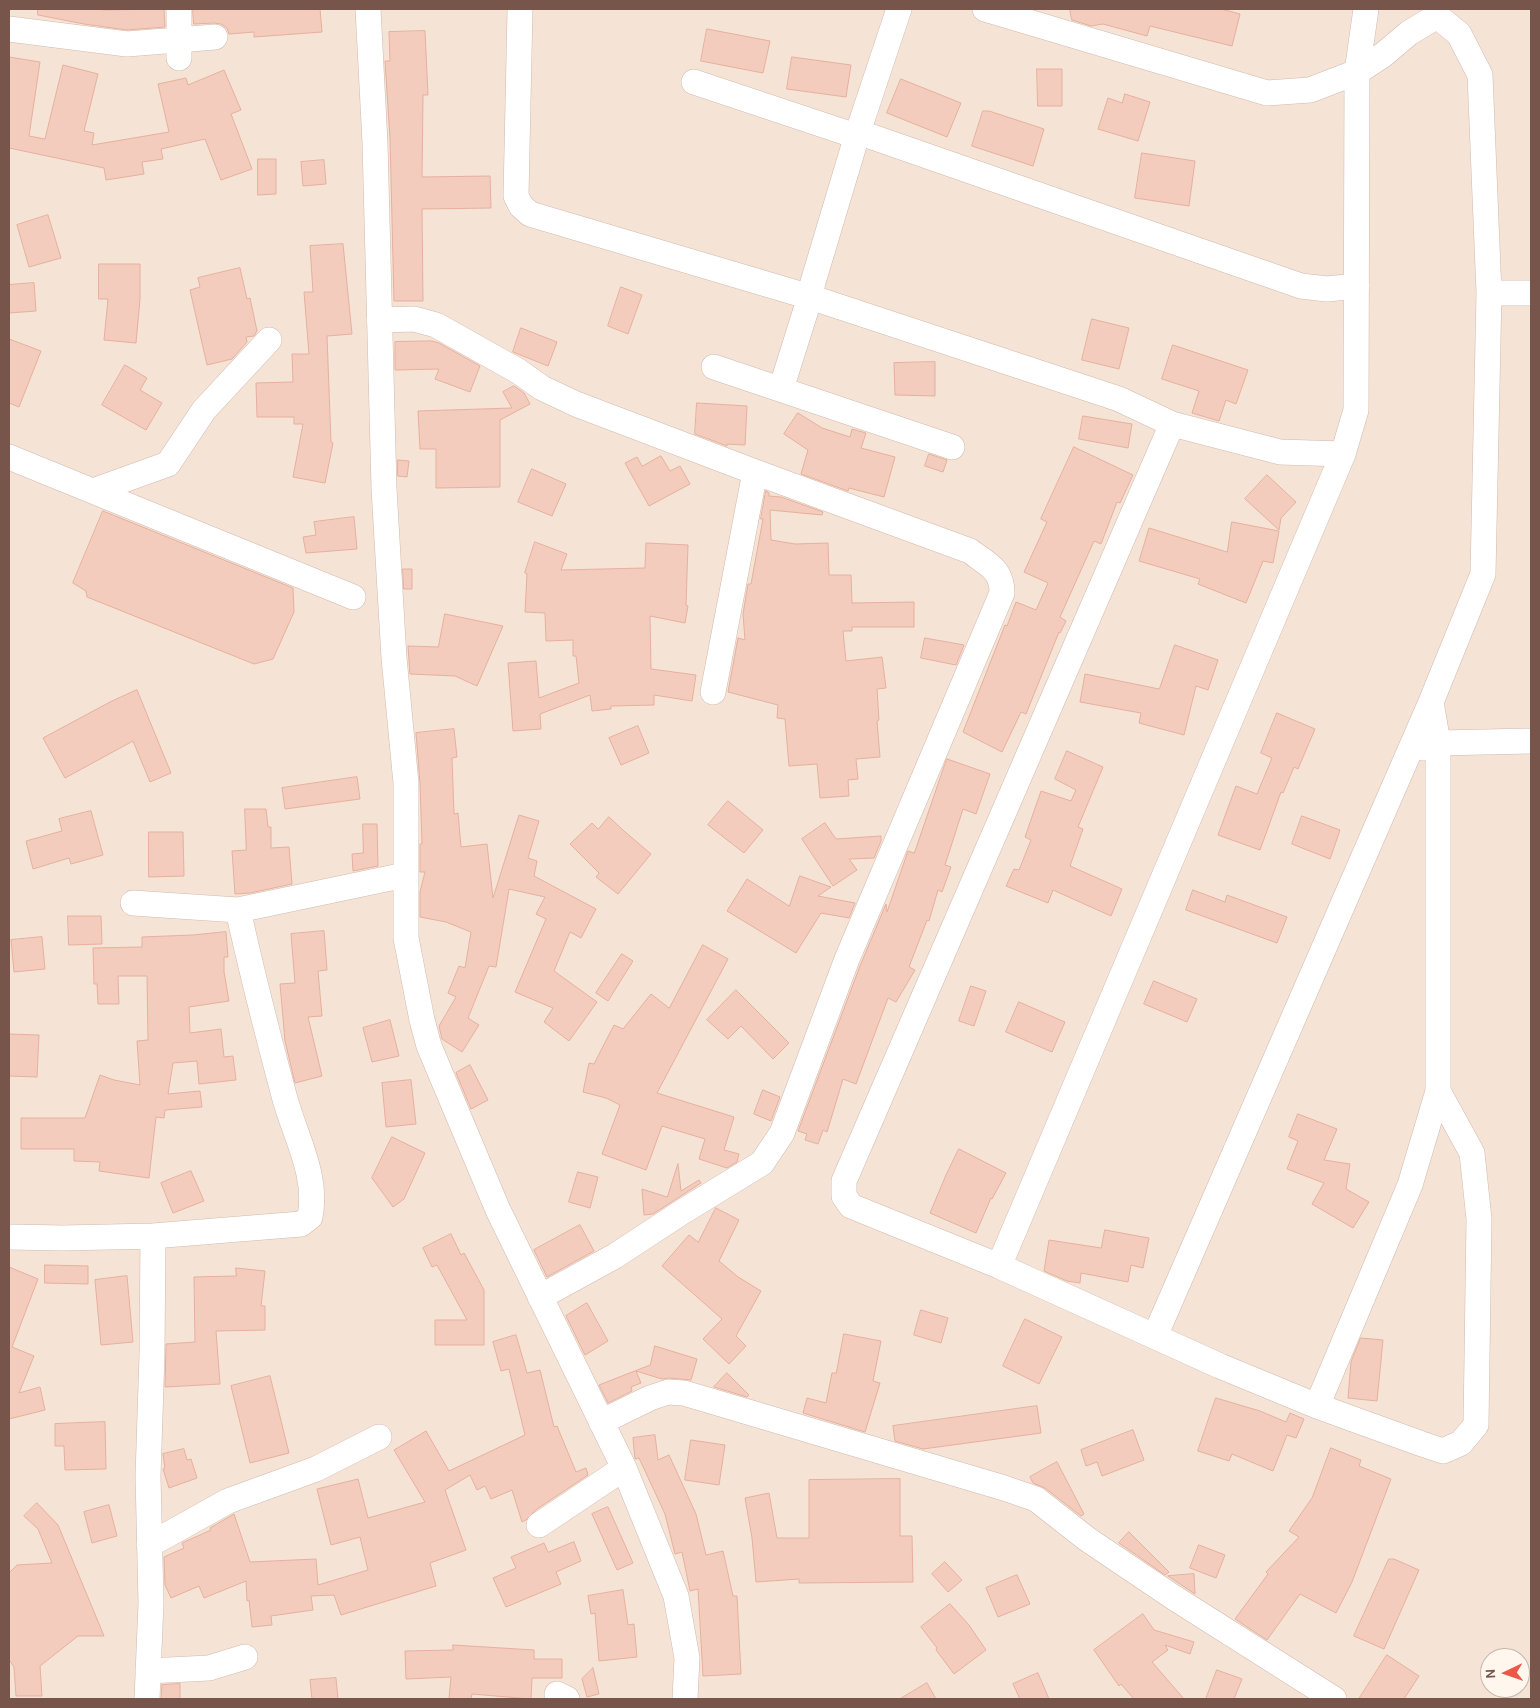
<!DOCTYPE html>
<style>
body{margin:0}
#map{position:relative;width:1540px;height:1708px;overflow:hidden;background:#fdf2e7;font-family:Karla,sans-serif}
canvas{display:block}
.frame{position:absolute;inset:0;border:10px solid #78554a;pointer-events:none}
.north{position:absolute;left:1480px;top:1648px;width:50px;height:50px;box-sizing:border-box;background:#fff6ee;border:1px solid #c9b6ac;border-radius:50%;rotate:267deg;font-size:14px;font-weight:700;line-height:20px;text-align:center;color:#78554a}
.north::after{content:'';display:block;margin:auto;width:18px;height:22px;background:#eb5848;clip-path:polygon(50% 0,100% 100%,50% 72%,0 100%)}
</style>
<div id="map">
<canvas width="1540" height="1708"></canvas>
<div class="frame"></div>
<div class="north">N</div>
</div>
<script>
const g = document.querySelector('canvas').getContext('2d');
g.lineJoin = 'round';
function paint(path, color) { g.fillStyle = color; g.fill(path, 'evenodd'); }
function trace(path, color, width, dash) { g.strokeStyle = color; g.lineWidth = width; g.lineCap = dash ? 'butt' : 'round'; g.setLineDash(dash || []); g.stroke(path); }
paint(new Path2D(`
 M9,9H1531V1699H9ZM1490,1658H1520V1688H1490Z`), '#f5e3d5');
const building = new Path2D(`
 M38,9H103V10L164,9L165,27L127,30L84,24L38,15Z
 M193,9H320L322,32L254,37V32L229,34L227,28L221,24L214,23L194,24Z
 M1070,9H1221L1240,14L1232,46L1150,26L1147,36L1103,24L1091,26L1072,20Z
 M707,29L770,41L763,73L701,61Z
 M425,31L428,95H423L422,177L490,176L491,208L422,209L423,301H394L390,138L385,61H390L389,32Z
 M9,57L40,62L29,136L45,139L63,65L98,74L84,131L94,133L92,145L169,132L158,84L186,78L188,85L224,70L241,110L231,114L252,169L221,180L205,139L161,149L163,159L142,162L144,174L106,180L104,168L9,148Z
 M792,57L851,65L846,97L787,89Z
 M1037,69H1062V106H1038Z
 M901,79L961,103L947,137L887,113Z
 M1125,94L1150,102L1138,141L1098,129L1108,98L1122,103Z
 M983,111H989L1044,129L1033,166L972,146Z
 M1142,153L1195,161L1189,206L1135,198Z
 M258,159H276V194L258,195Z
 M324,160L326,184L303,186L301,162Z
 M48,215L61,258L29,267L17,225Z
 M343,244L352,334L327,336L331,442L333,443L325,483L293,477L303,424H294V417H257L256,383L293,382L292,354H309L304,292H313L310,246Z
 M99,264H140V299L136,343L104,340L108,299H99Z
 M240,268L247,299L250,298L257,331L254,336L246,337L247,342L232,359L207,365L190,290L200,287L198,278Z
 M34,283L36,311L9,313V285Z
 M621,287L642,295L628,334L608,326Z
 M1092,319L1129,328L1119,369L1082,360Z
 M521,328L557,342L548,366L513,352Z
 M9,339L41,351L19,407L9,403Z
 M432,341L439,343L480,366L470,392L435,379L439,369L395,370V342Z
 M1173,345L1248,370L1236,404L1226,400L1219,421L1192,413L1199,391L1162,379Z
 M935,362V396L895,395L894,363Z
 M125,365L147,378L140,390L162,403L146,430L102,405Z
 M514,386L524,393L530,404L500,420V487L436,488V449H420L418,411L512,408L503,392Z
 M697,403L747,406L745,445L727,444V446L695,434Z
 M798,413L822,428L850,437L852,429L866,433L861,448L895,457L884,497L849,488L848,491L801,474L808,450L784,434Z
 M1083,416L1132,424L1128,448L1079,439Z
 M1074,447L1133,475L1120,503L1117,502L1101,544L1094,541L1060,617L1066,621L1060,633L1059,632L1026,714L1021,712L1002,752L963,732L1005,625L1007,626L1016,602L1036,610L1048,583L1024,572L1047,522L1041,519Z
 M929,454L947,460L943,472L925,466Z
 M661,456L670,471L680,466L690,484L649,506L625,463L637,457L642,466Z
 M398,460L409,461L407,477L398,476Z
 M532,469L566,484L552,516L518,502Z
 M1267,475L1296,502L1281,518L1279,530L1245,499Z
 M766,491L769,493V496L781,497L823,512L822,515L770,510L771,540L795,544L828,543L829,575H851L852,603L914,602V627H852V631H843L846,661L882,657L886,688L877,689L879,720L877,721L880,757L856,759L858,779L848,780L849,796L820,798L817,764L789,766L785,719L777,718L778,705L728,692L738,638L745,640L743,614L748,584H751L763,519H761Z
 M103,511L293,588L294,612L273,659L254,664L87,597L86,591L73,583Z
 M354,517L357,549L306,553L303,537L316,535L314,522Z
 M1232,522L1279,531L1273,563L1263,561L1246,603L1198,584L1200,579L1139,561L1149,528L1227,552Z
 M535,542L567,554L561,570L645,568L646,543L688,545L686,605L688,606L685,623L650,616L651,669L696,675L692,701L654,695V705L611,706V709L592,711L590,695L540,714L541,729L513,731L508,663L536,661L539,698L579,683L576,656H573V640L546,641L545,613L525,612L527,574L525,573Z
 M403,569H412V589H404Z
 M445,614L503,626L477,686L455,676L410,674L408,646L438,647Z
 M925,638L964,645L956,665L921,658Z
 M1175,645L1218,660L1208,690L1196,686L1184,735L1139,723L1141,713L1080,702L1085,674L1159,689Z
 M137,690L171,773L150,782L133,741L65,778L43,738L110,702Z
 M1277,713L1315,729L1298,769L1294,767L1283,793L1281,792L1260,850L1218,835L1236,786L1257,794L1272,758L1261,753Z
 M638,726L649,753L621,765L609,738Z
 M454,729L457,757L452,758L454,814L458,813L461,847L487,844L493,898L519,815L539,821L528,858L537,861L534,876L596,909L581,938L570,932L554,971L597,1002L569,1041L544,1022L553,1008L515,992L546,919L536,914L545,897L509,889L496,967L489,966L468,1018L479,1025L462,1052L442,1039L439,1026L456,997L448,993L459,966L465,968L471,932L446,922L420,917V892L425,872H420V844H422L420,783L416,733Z
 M1067,751L1103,767L1078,827L1083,829L1070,866L1122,889L1111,916L1053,890L1048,903L1006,886L1014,869L1019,870L1031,840L1025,837L1041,791L1071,801L1076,790L1055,779Z
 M947,759L990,774L976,814L963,809L945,865L951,867L942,892L938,890L929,921L927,920L909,967L915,970L896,1002L888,998L856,1084L843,1079L827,1132L823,1130L818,1144L805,1140L807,1134L798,1131L860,966L886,904L887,912L908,851L914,853Z
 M357,777L360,799L285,809L282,788Z
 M728,801L763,830L744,853L708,825Z
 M245,809H266L268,827H271V848L289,847L292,884L250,893L235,894L232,851L246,850Z
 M91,811L103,855L71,864L69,858L33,869L26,841L62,831L59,819Z
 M1302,816L1340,830L1330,859L1292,844Z
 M609,817L624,831L651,854L618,894L596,877L599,873L570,844L592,823L598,829Z
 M825,823L836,839L881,836V841L874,858L849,859L857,870L833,886L802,839Z
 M363,824H377L378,866L353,871L352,854L363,853Z
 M149,832H183L184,876L149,877Z
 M800,876L831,887L818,896L855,903L849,918L821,913L796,953L727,911L747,879L789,906Z
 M1193,890L1225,902L1227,895L1287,917L1277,943L1186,910Z
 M68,916H101L102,944L69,945Z
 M324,931L327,970L318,971L322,1016L308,1017L322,1076L295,1083L285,1041L280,984L295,983L291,934Z
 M226,932L228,957H224V972L229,1001L189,1007L190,1033L221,1029L224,1057L233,1056L236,1080L199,1084L197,1061L173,1063L168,1094L200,1091L202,1107L165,1110L164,1118L156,1117L149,1178L99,1171L100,1162L74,1161V1149H21V1118H85L100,1075L114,1080L140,1085L137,1041L148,1040L147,976H118L119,1004H98L97,984H94L93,948L142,947V937L193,935Z
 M42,937L45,969L14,972L11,940Z
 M703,945L728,959L657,1093L734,1117L724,1150L739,1154L737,1162L727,1168L699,1159L705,1139L662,1126L646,1170L602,1154L620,1105L606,1098L583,1092L589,1063L594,1064L614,1025L623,1029L651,994L669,1008Z
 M622,954L633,961L608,1001L596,993Z
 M1154,981L1197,999L1187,1022L1144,1004Z
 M971,986L986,991L974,1026L959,1021Z
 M736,990L789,1043L773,1059L741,1026L728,1039L707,1020Z
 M1019,1002L1065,1022L1052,1052L1006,1032Z
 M390,1020L399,1056L372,1062L363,1028Z
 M9,1034L39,1035L37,1077L9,1076Z
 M470,1065L488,1100L471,1109L456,1073Z
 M411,1080L416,1124L386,1127L382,1083Z
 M763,1090L780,1097L771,1121L754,1114Z
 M1298,1114L1337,1129L1324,1160L1350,1164L1346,1189L1369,1202L1353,1228L1312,1204L1324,1183L1287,1169L1298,1141L1289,1137Z
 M392,1137L425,1153L404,1199L393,1207L372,1178Z
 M959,1149L1006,1173L992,1199L991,1198L976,1233L930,1213L946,1175Z
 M678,1164L681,1191L699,1180L701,1183L653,1214L644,1215L642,1189L667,1197Z
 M191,1171L204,1201L173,1213L161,1183Z
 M578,1172L598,1177L590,1208L569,1202Z
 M716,1208L739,1220L719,1261L738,1277L761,1291L736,1336L746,1346L729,1364L703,1339L722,1319L662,1266L689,1235L698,1242Z
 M580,1225L594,1251L547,1277L534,1250Z
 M1105,1230L1149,1238L1143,1268L1131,1265L1128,1282L1081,1273L1080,1283L1067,1281L1044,1271L1049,1240L1101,1248Z
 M451,1234L461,1255L464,1253L484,1290V1345H435V1320H467L437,1265L432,1267L423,1248Z
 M45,1265L88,1266V1284L45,1283Z
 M9,1267L38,1279L12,1347L34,1356L19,1393L40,1387L45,1410L9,1419Z
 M236,1268L265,1271L261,1306H265V1330L216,1331L220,1384L165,1387L166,1344L195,1342L194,1277L236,1276Z
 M127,1276L133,1342L101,1345L95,1280Z
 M587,1303L608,1341L585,1355L566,1316Z
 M921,1310L948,1318L941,1343L914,1335Z
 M1025,1319L1062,1337L1039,1384L1003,1366Z
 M844,1334L881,1341L873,1381L880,1383L865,1432L803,1413L807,1398L826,1403L832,1373H836Z
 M516,1335L527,1373L540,1370L554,1427L557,1426L576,1472L586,1468L588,1475L537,1509L526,1520L522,1522L512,1490L491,1499L485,1486L477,1490L470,1475L445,1490L466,1550L430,1563L436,1586L341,1615L334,1595L311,1596L313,1610L271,1616L272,1625L252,1627L249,1600L247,1601L246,1581L204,1598L199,1586L171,1598L165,1585L164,1557L184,1548L182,1543L211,1530L210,1528L234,1514L250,1562L316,1559L318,1585L368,1570L360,1537L331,1545L317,1489L358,1479L368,1518L425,1502L394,1450L426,1431L449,1471L525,1435L509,1369L501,1371L493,1342Z
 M1361,1338L1383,1340L1377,1401L1348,1398L1351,1362Z
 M655,1346L697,1359L691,1380L669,1378L662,1379L636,1371L641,1383L631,1387L632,1391L608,1403L599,1385L650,1365Z
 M727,1373L749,1395L747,1397L714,1387Z
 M270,1376L289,1453L250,1463L231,1386Z
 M1216,1398L1260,1411L1286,1422L1290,1413L1304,1419L1296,1438L1287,1435L1273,1471L1232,1454L1229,1461L1198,1451Z
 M1037,1406L1041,1433L923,1449L895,1441L893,1426Z
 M105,1422L106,1469L65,1470L64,1446H55V1424Z
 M1133,1430L1144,1460L1102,1476L1097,1462L1086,1466L1081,1450Z
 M655,1435L658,1460L669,1455L696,1514L706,1555L723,1551L733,1596H737L741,1674L703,1676L698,1589L690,1591L682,1552L675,1554L665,1514L639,1458L635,1459L633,1438Z
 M691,1440L725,1445L719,1485L685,1480Z
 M1331,1448L1361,1460L1359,1466L1391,1479L1352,1582L1336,1613L1300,1594L1267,1640L1235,1619L1268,1574L1266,1572L1299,1537L1289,1531L1312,1498Z
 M184,1449L187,1460L191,1459L197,1478L169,1488L163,1469L165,1468L163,1454Z
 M1057,1462L1084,1514L1081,1516L1045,1488L1033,1483L1030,1477Z
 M900,1479V1536H912L913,1582L799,1583V1579L756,1582L752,1538L745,1498L769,1493L777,1538H809V1480Z
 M37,1503L58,1525L104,1636H78L40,1666L42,1696H16L14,1667L9,1660V1573L17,1565L52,1563L38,1529L24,1516Z
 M109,1505L117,1536L92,1543L84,1512Z
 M608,1507L633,1563L617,1570L592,1514Z
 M1129,1532L1169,1572L1165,1575L1119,1543Z
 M574,1542L581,1561L556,1572L561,1584L506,1607L493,1578L516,1568L511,1557L544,1543L548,1552Z
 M1199,1545L1225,1555L1216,1578L1190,1568Z
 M1389,1559H1394L1419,1570L1384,1649L1354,1636Z
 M945,1562L962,1580L948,1592L932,1574Z
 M1194,1574L1195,1594L1168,1576Z
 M1017,1575L1030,1604L998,1617L986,1588Z
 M623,1590L628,1625L634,1624L637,1657L599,1661L595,1613L591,1614L588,1596Z
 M950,1604L969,1625L986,1650L954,1674L936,1650L937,1648L921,1627Z
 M1143,1614L1154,1630L1194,1642L1190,1654L1165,1645L1168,1650L1152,1662L1184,1699H1134L1121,1684L1119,1686L1094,1650Z
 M453,1645L534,1650V1659H562V1678H532L531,1699L472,1694L471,1699H449L451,1677L406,1679L405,1651L453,1650Z
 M1387,1655L1419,1676L1404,1699H1359Z
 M593,1668L599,1694L587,1697L582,1679Z
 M1217,1670L1242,1679L1234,1699H1206Z
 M1038,1673L1049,1699H1020L1013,1684Z
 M336,1678L338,1699H312L310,1680Z
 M927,1683L936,1699H900Z
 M180,1684V1699H161L162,1685Z`);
paint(building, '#f4ccbe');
trace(building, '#e7b09d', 1);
const minor = new Path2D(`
 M179,9V58
 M368,9L375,143L384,489L394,658L406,783V938L422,1020L429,1046L498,1210L624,1468L676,1596L687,1658L685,1699
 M520,9L516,196L521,206L530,214L810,297L781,389
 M899,9L858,132L813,282L810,297L1119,399L1172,424L1280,452L1343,454
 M985,9L1267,93L1310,90L1357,72L1383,55L1409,33L1437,16L1459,34L1480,75L1489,293L1483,574L1431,702L1155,1336
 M9,29L127,44L215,37
 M694,82L856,136
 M858,132L1301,286L1327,289L1357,286
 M1489,293H1531
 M379,320L414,319L436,325L518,371L542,388L576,404L755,472L970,551C988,565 1002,569 1002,593L847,959L782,1133L762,1163L682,1212L615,1256L540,1297
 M714,367L952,447
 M1172,424L844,1181V1196L851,1206L999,1266L1220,1366L1317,1406L1422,1444L1443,1451L1461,1443L1476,1425L1479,1219L1472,1153L1438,1091
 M9,457L353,597
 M93,491L168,464L204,410L269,340
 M713,692L755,472
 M1422,748L1438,743L1531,741
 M133,903L238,910L405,875
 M9,1237L63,1238L153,1236L301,1224L310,1217C318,1176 296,1138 285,1099C268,1036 252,973 238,910
 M999,1266L1343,454L1356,410L1357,72L1366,9
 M1317,1406L1410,1185L1438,1091V743L1431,702
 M601,1422L650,1398L668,1392L684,1393L1004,1488L1036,1499L1087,1539L1173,1597L1334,1699
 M539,1525L624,1468
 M149,1545L228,1501L316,1469L379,1437
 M148,1671L209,1668L245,1657
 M557,1694L567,1699
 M147,1699L151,1603L148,1476L152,1354L153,1236`);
trace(minor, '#d2baaf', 26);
trace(minor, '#fff', 25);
</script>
